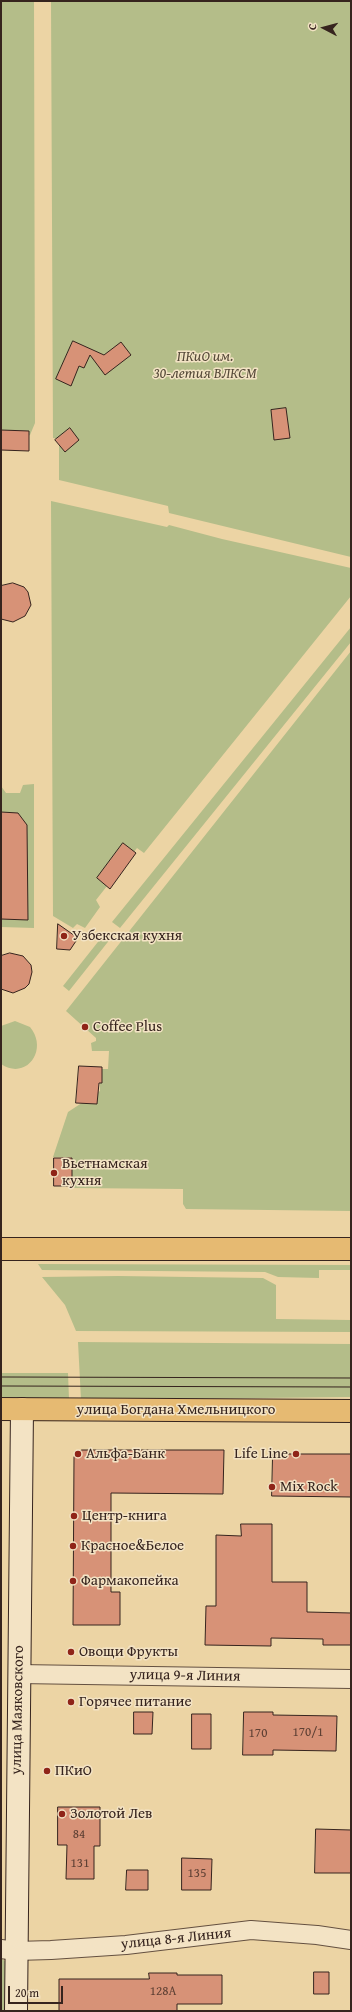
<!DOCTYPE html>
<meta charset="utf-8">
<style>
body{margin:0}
#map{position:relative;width:352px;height:2012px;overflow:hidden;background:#ecd4a4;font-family:"Gentium Book Plus",serif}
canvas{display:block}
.frame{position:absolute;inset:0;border:2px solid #36241e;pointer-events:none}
.north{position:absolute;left:304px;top:8px;width:40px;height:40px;-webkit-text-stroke:3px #f3e3c4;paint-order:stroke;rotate:276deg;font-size:11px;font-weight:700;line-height:16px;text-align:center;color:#36241e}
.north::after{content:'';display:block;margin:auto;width:14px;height:18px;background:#36241e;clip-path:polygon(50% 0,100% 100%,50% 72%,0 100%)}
.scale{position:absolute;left:8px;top:1986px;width:55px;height:18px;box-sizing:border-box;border:2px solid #36241e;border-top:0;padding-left:5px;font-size:12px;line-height:14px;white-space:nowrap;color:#36241e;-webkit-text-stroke:3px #f3e3c4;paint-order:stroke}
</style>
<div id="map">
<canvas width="352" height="2012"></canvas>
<div class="frame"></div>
<div class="north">С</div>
<div class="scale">20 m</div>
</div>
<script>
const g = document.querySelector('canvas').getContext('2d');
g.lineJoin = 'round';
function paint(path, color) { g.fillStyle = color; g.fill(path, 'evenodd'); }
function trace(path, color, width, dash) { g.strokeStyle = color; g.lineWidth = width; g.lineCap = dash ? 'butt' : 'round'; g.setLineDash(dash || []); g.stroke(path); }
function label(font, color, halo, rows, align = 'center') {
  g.font = font + ' "Gentium Book Plus",serif'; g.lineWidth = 3; g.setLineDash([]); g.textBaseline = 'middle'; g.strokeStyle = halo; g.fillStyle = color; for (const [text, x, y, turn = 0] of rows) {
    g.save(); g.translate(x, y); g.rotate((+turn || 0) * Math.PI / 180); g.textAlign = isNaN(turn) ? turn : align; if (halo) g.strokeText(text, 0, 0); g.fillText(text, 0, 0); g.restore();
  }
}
paint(new Path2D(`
 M1,1H34L35,423L30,435L23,438L1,432Z
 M51,1H351V557L169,513L168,506L59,480V439L53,438Z
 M51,501L167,527L169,525L222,539L351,568V596L144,853L137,848L96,900L100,907L85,928L77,924L73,928L53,916Z
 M351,627V642L120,928L112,922Z
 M351,651V1211L186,1209L183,1204V1189L72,1188V1159L71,1157H53L68,1112L100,1091V1069H108L109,1051H92L91,1043L96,1041V1038L66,1011Z
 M34,784V928L1,927V786L6,793H20L23,785Z
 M105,933L111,938L69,991L63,986Z
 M15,1021L30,1027C49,1050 26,1081 1,1064V1026Z
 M38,1264L351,1265V1270H319V1278L278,1277L265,1272L42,1270Z
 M118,1276L263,1278L276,1285V1319L351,1320V1332L76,1331L65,1305L42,1277Z
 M78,1342L351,1344V1397L81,1400Z
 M1,1373H68L69,1399H1Z
 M1,1958L6,1962V2011H1Z`), '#b4bd89');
const building = new Path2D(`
 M73,341L104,355L121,342L131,355L105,375L90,355L84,368L79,366L71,386L56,379Z
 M286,408L290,438L274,440L271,410Z
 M70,428L79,440L65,452L55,440Z
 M1,430L29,431V451L1,450Z
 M13,583L24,587L28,592L31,605L25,616L13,622L1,619V586Z
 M1,812L18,813L27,825L28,920L1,919Z
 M123,843L136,853L110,889L97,878Z
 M58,924L78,938L70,950L57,949Z
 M10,953L23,956L31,965L32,972L29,984L25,988L13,993L1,989V956Z
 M79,1066L102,1067V1083H99L97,1104L76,1103Z
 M54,1158H72V1186H54Z
 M82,1450H224L223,1494L111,1493V1592H120V1625H73L74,1457Z
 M273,1454H351V1497L272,1496Z
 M241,1524H272V1582H307V1612L351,1613V1645H323V1639L271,1638V1646L205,1645L206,1606H216V1535L241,1536Z
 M134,1712H153L152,1734H134Z
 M244,1712H273V1715L337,1716L336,1751L273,1750V1755H243Z
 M192,1714H211V1749H192Z
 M58,1807H100V1846H94V1879H66L67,1845H58Z
 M316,1829L351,1830V1873H315Z
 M182,1858L212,1859L211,1890H182Z
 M127,1870H148V1890H126Z
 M314,1972H329V1994H314Z
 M149,1973H177V1975H222V2004H177V2011H59V1979H149Z`);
paint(building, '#d79277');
trace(building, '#36241e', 1);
const street = new Path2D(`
 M18,1674L351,1679
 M1,1949L16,1951L51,1950L126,1945L251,1930L317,1935L351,1940`);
const secondary = new Path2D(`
 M16,2011L22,1409`);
const primary = new Path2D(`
 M1,1249H351
 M1,1409L351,1411`);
trace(street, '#645040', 20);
trace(secondary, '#36241e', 24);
trace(primary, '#36241e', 24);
trace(street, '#f3e3c4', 18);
trace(secondary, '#f3e3c4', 22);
trace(primary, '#e6ba72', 22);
trace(new Path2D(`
 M1,1377L351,1378
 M1,1386L351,1387`), '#36241e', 1);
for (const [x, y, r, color] of [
 [64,936,4,"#8f2418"],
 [85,1027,4,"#8f2418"],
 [54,1173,4,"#8f2418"],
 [78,1454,4,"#8f2418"],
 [296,1454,4,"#8f2418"],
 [272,1487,4,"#8f2418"],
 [74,1516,4,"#8f2418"],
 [73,1546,4,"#8f2418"],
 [73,1581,4,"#8f2418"],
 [71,1652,4,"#8f2418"],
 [71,1702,4,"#8f2418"],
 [47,1771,4,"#8f2418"],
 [62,1814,4,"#8f2418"]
]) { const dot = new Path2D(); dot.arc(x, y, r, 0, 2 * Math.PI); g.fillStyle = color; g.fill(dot); trace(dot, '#f3e3c4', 1.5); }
label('13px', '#5e4034', null, [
 ["170/1",308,1733],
 ["170",258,1734],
 ["84",79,1835],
 ["131",80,1864],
 ["135",197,1874],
 ["128А",163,1992]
]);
label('italic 15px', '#564a39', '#f3e3c4', [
 ["ПКиО им.",205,357],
 ["30-летия ВЛКСМ",205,374]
]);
label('15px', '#36241e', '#f3e3c4', [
 ["Узбекская кухня",72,936],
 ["Coffee Plus",93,1027],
 ["Вьетнамская",62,1164],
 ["кухня",62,1181],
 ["Альфа-Банк",86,1454],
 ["Life Line",288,1454,"right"],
 ["Mix Rock",280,1487],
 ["Центр-книга",82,1516],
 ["Красное&Белое",81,1546],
 ["Фармакопейка",81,1581],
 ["Овощи Фрукты",79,1652],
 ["Горячее питание",79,1702],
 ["ПКиО",55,1771],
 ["Золотой Лев",70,1814]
], 'left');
label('15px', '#36241e', '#f3e3c4', [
 ["улица Богдана Хмельницкого",176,1410],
 ["улица 9-я Линия",185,1676,1],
 ["улица Маяковского",18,1710,-89],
 ["улица 8-я Линия",176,1939,-6]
]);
</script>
